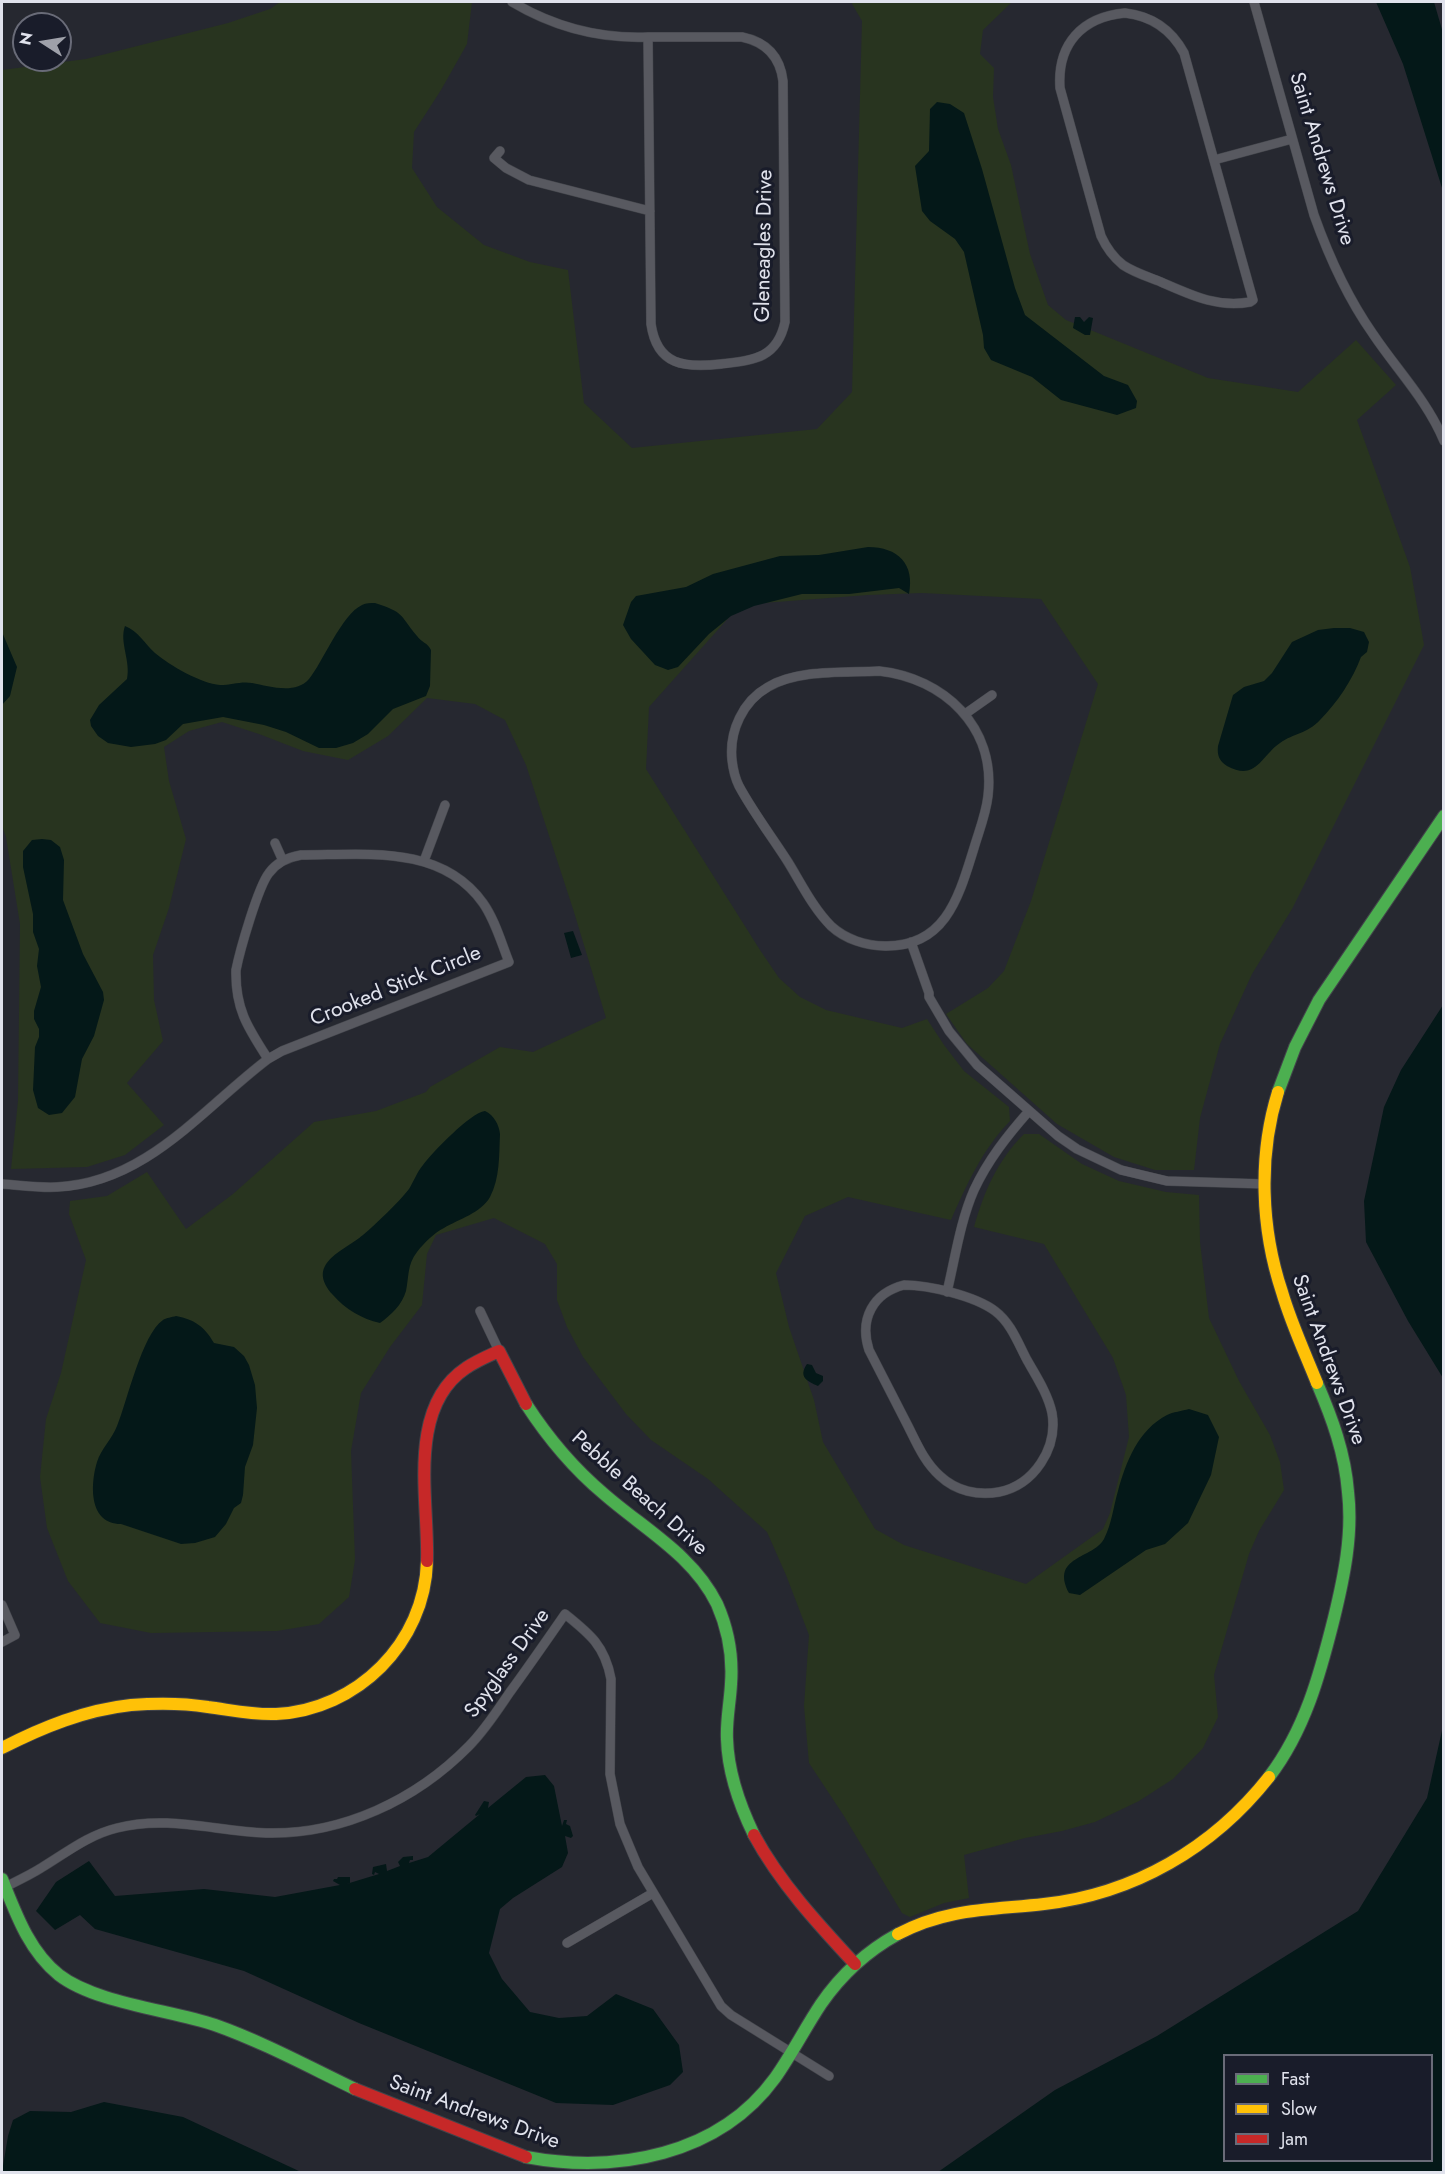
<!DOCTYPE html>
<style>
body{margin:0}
#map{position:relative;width:1445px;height:2174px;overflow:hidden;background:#262830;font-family:Jost,sans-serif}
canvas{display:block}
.frame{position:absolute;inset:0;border:3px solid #e0e2ec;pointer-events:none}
.legend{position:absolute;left:1223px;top:2054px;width:210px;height:108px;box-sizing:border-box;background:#191c2a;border:2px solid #696b78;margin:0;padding:8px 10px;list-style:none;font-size:18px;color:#e0e2ec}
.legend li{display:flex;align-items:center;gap:12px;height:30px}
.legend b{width:30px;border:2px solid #696b78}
.north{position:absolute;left:12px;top:12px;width:60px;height:60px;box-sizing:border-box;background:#191c2a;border:2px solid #696b78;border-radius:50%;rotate:282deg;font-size:16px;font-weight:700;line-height:24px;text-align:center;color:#e0e2ec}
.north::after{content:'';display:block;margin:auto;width:21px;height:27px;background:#9fa1aa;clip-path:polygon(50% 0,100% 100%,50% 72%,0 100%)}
</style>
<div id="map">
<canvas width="1445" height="2174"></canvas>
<div class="frame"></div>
<ul class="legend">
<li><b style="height:8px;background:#4caf50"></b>Fast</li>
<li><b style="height:8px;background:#ffc107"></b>Slow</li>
<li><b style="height:8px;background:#c62828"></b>Jam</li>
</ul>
<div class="north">N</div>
</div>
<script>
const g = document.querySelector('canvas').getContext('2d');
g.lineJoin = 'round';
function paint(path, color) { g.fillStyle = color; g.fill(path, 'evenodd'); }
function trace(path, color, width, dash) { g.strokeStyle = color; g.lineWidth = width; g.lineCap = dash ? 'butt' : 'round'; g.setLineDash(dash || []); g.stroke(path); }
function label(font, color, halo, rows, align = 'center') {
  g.font = font + ' Jost,sans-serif'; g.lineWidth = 6; g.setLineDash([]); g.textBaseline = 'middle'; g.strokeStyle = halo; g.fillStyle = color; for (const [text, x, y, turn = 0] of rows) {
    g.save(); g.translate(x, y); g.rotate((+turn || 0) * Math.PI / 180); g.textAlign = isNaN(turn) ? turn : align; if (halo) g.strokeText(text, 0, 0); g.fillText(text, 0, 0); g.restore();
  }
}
paint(new Path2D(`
 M280,2H472L467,44L441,90L414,132L412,168L437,207L484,245L530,262L568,270L584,403L632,448L817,429L852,392L862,21L851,2H1012L983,30L980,54L994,68L993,97L998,129L1011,165L1030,254L1048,305L1066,320L1208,378L1298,392L1356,340L1396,385L1357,420L1410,567L1424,645L1292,909L1252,974L1220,1044L1200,1118L1194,1170H1155L1114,1157L1057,1124L967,1044L946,1014L988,988L1004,971L1031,901L1098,684L1041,599L922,593L868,595L750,604L732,614L649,707L646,769L760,950L779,978L800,997L826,1010L902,1028L927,1019L944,1045L964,1071L1009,1107L1010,1121C982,1150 967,1184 951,1220L848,1197L805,1216L776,1273L789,1327L814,1400L823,1442L875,1529L904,1545L1026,1584L1103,1529L1110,1513L1129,1437L1126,1395L1113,1358L1044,1244L974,1227C984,1192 997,1161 1024,1134H1039L1082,1164L1119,1181L1166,1192L1199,1195L1200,1242L1209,1318L1239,1381L1270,1435L1280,1462L1284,1490L1259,1531L1249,1554L1214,1675L1218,1717L1203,1748L1173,1779L1139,1801L1095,1822L1062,1831L1025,1838L964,1855L969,1898L944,1903L910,1917L902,1913L844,1816L809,1763L804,1706L809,1635L786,1575L767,1532L708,1479L651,1440L626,1414L583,1357L567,1327L557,1300V1264L545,1244L494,1218L436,1235L427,1254L422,1305L390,1347L361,1393L351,1451L355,1560L349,1597L319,1624L277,1631L151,1633L100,1623L68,1581L47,1528L40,1477L46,1419L61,1373L86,1260L69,1214L70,1201L107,1196L147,1172L186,1229L233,1194L314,1122L376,1111L426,1092L430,1087L500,1047L533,1052L606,1018L574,912L526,765L505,720L475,704L427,698L388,736L348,760L303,751L259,734L222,722L189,731L164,747L169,781L186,839L169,908L153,955L154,1000L163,1041L127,1083L164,1125L125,1155L87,1167L11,1169L18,1101L20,924L6,837L2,826V70L86,59L228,23L270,9Z`), '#28341f');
paint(new Path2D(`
 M1376,2H1434L1443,33V191L1403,64Z
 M937,102L950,104L964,113L982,169L1015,288L1025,315L1104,376L1128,385L1137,401L1136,408L1117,415L1061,400L1032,377L991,360L984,348L983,335L964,252L955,239L930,221L922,211L915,166L929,151L930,109Z
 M1075,317H1080L1084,322L1089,317L1093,318L1090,335H1085L1073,328Z
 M868,547C898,547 915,564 909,594L899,588L849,594H802L754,606L731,616L709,634L678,667L668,670L655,665L631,639L623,625L631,602L636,596L686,587L713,574L780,556L819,555Z
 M375,603C405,613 398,613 417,636C421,642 428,643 431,650L430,686L426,696L393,709L368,734L353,743L336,748H319L286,732L264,725L223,717L183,724L166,740L155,744L131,747L108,743L98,736L91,726L90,720L99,705L127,679C131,661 119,642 125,626C138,631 145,644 155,653C169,665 202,684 220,685C232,685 241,681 252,683C269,686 295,695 309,679C323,662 342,614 362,605C366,603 371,603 375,603Z
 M1334,628H1350L1364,632L1369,642L1367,652L1361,657C1353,679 1337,703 1320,720C1307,734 1294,733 1280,743C1261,756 1256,782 1227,766C1219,761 1217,755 1218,746L1233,695L1244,687L1264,681L1272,673L1292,642L1318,630Z
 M2,632L17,667L10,696L2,705Z
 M42,839L51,840L60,847L64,860L63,900L83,954L103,992L104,1000L94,1036L82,1059L75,1097L62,1113L49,1115L38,1108L33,1090L35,1047L39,1037V1029L34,1019V1011L41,987L37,966L39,949L33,932V914L23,867V851L32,840Z
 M573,931L582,955L571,958L564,933Z
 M1443,1005V1378L1408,1321L1366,1242L1364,1201L1384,1107L1401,1070Z
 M485,1111C494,1115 499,1125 500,1134C499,1156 500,1178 490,1197C481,1213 459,1219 444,1228C434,1233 424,1243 417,1252C407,1265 409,1277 406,1291C402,1305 391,1315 380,1323C362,1319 345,1309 333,1295C305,1264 342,1252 363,1235C377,1223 398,1203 409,1189C414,1181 417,1172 423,1165C433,1152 470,1113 485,1111Z
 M176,1316C195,1320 204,1326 214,1343L234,1347L244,1356L249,1365L255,1385L257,1408L253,1445L245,1467L243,1495L241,1503L234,1508L226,1524L215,1537L195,1543L181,1544L121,1524C89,1524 90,1485 97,1462C101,1449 112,1439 117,1426C127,1402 142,1334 163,1320C166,1318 172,1317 176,1316Z
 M807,1364L812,1365L816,1373L823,1376V1381L818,1386C807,1381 798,1377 807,1364Z
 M1189,1409L1208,1415L1219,1437L1211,1475L1188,1523L1165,1544L1146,1550L1080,1595L1069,1593C1050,1556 1093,1559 1104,1539C1112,1523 1113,1508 1118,1491C1126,1462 1138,1430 1167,1415C1173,1412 1182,1411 1189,1409Z
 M1443,1726V2172H938L1055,2090L1157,2036L1358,1911L1427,1798ZM1224,2056H1432V2160H1224Z
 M545,1775L554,1786L562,1826L564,1820H567L566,1824L570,1826L573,1836L571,1838L565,1836L568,1853L562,1867L513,1898L500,1909L489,1953L502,1979L530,2012L559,2018L587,2016L616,1994L653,2009L679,2045L683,2072L670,2085L613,2105L556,2103L359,2023L244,1971L95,1929L80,1915L55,1930L36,1911L56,1882L89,1861L115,1896L204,1889L275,1897L340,1885L333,1881L334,1879H337L338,1877H350V1883L343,1885L379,1874L375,1872L374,1875L372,1874L373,1867L386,1864L387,1871L400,1866L398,1862L403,1857L413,1856V1860H410L409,1863L428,1857L480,1814L476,1816L475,1815L484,1801L489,1802L488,1808L526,1777Z
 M104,2102L183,2117L301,2172H2L8,2136L13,2120L30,2111L71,2112Z`), '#041818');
const street = new Path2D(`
 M512,2C554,27 599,39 648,37H742C766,42 780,56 783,81L785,322C777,359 753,360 721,364C685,368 657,366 651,324L648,37
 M1254,2L1314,215C1329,257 1347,297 1373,334C1397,370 1427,400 1444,441
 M1125,13C1152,16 1171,29 1184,53L1253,300L1250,302C1217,308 1191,295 1161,282C1149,277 1135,273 1123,265C1113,257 1106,247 1101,236L1060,88C1057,44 1082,17 1125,13Z
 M500,151L494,158L506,168L529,180L650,211
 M1214,160L1292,139
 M879,671C944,678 996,727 988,796C986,814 979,831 974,848C959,896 946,947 885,946C866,946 845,939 831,926C813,908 801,883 788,862C772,837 753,812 739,786C735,778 733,769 732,760C729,731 743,701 768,687C798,669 845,673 879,671Z
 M965,714L992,695
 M275,843L283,861
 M424,861L445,805
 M911,942L929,993V997L949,1031L977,1065L1058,1136L1077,1149L1121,1170L1167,1181L1265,1184
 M2,1184C20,1185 38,1188 57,1187C146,1183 202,1109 268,1059L282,1051L509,962C501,942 495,920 483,903C441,844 365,855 301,855C289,857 277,862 269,873C258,887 240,950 236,970C235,1009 248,1028 268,1059
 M904,1285C929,1285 975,1296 995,1311C1011,1323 1018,1343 1027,1360C1036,1376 1048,1394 1052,1413C1058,1448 1034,1485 999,1492C978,1496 956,1491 940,1476C925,1463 917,1444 908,1426C895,1401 882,1375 869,1350C859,1319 873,1293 904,1285Z
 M947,1292C955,1259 960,1222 974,1190C988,1160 1007,1136 1029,1111
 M480,1311L499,1351
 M2,1605L15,1635L2,1642
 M5,1887C17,1881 30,1875 41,1868C66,1853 88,1835 117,1828C167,1815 215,1831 266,1833C342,1835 416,1800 469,1746C485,1730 497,1711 510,1692C529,1666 547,1640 565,1614C590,1634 605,1646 611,1679L610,1774L620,1824L638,1867L721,2006L731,2015L829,2076
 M567,1943L653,1893`);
const fast = new Path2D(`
 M1278,1092L1295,1047L1319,1000L1444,816
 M526,1404C548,1438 573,1468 604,1494C644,1529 693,1555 717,1604C728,1629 733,1657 731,1684C730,1703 726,1721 727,1739C728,1773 739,1804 754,1835
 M1269,1777C1305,1730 1320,1674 1334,1618C1344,1577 1353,1534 1348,1492C1345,1453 1332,1418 1317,1383
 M2,1879C16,1914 29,1951 59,1975C95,2003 170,2010 215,2025C263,2042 309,2067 355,2089
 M526,2157C617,2174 719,2155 775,2078C792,2054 805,2028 821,2004C841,1975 867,1951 898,1934`);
const slow = new Path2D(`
 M1278,1092C1258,1156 1261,1229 1282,1292C1291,1323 1305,1353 1317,1383
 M2,1748C43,1727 85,1710 131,1705C156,1703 183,1703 208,1707C231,1710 253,1715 276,1714C357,1710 425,1643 427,1561
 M898,1934C947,1908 991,1910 1044,1904C1134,1894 1213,1848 1269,1777`);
const jam = new Path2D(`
 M427,1561C429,1501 406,1408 466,1368C476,1361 488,1356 499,1351L526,1404
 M754,1835C780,1883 818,1924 855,1964
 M355,2089L526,2157`);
trace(street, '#42444a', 10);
trace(fast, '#42444a', 14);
trace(slow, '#42444a', 14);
trace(jam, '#42444a', 14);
trace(street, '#585960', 9);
trace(fast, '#4caf50', 12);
trace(slow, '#ffc107', 12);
trace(jam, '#c62828', 12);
label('21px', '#e0e2ec', '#191c2a', [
 ["Saint Andrews Drive",1321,159,73],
 ["Gleneagles Drive",765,246,-89],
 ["Crooked Stick Circle",396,987,-22],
 ["Saint Andrews Drive",1328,1360,70],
 ["Pebble Beach Drive",639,1494,42],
 ["Spyglass Drive",508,1664,-54],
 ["Saint Andrews Drive",474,2113,20]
]);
</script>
